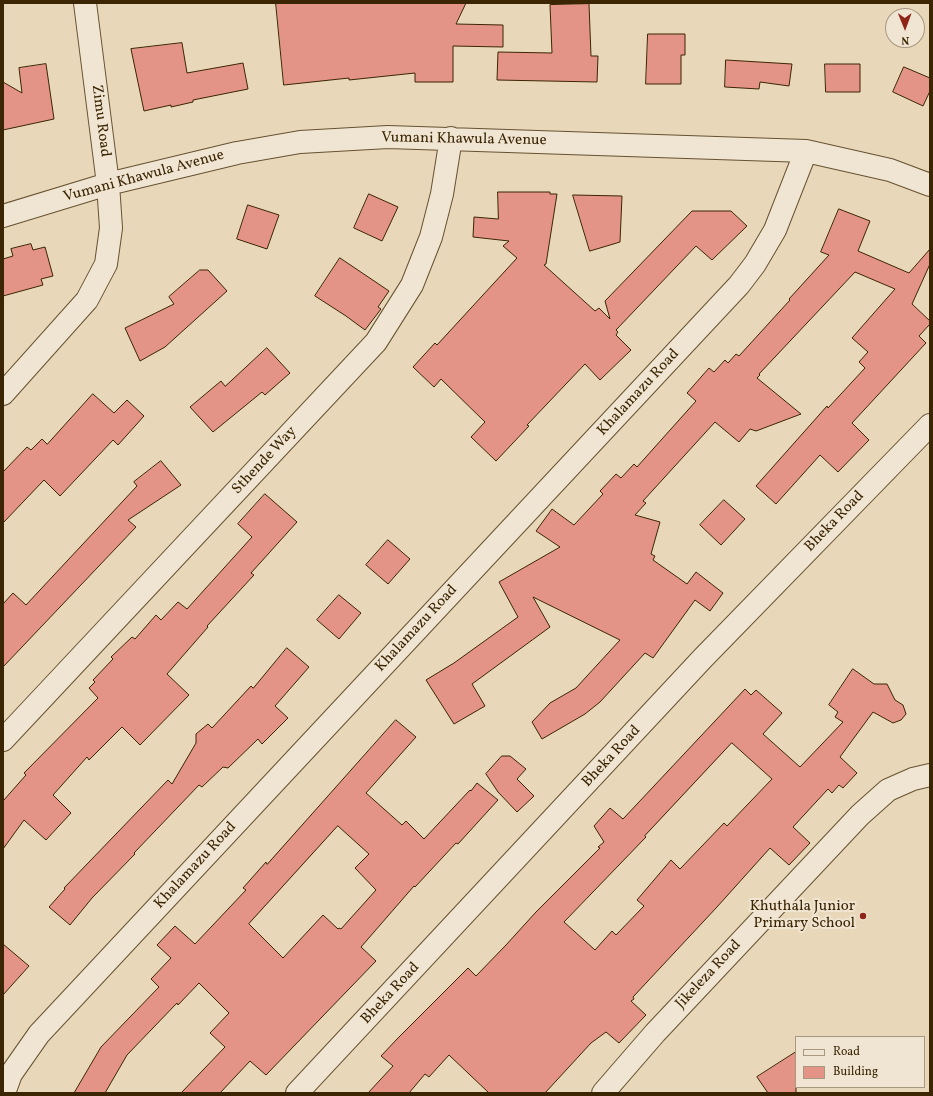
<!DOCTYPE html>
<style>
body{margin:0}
#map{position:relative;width:933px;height:1096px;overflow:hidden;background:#e8d7b9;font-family:Vollkorn,serif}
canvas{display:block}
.frame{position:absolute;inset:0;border:4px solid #3b2503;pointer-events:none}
.legend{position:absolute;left:795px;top:1036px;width:130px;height:52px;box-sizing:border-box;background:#f0e5d2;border:1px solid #a8987f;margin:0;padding:5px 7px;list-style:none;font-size:12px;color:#3b2503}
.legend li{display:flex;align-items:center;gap:8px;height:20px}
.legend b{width:20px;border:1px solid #a8987f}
.north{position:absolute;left:885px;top:8px;width:40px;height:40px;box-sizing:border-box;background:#f0e5d2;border:1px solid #a8987f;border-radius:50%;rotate:179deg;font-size:11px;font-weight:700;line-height:16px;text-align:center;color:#3b2503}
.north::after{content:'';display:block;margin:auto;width:14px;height:18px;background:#8f2418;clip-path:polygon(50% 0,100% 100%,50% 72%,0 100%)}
</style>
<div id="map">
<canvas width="933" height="1096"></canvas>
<div class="frame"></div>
<ul class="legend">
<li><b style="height:5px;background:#f0e5d2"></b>Road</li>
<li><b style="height:11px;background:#e39486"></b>Building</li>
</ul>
<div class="north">N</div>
</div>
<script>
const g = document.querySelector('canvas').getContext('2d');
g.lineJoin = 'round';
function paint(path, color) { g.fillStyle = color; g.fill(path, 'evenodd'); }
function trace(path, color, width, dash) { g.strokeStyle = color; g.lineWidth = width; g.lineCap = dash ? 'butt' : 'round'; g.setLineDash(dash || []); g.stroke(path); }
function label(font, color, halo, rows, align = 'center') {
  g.font = font + ' Vollkorn,serif'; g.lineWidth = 4; g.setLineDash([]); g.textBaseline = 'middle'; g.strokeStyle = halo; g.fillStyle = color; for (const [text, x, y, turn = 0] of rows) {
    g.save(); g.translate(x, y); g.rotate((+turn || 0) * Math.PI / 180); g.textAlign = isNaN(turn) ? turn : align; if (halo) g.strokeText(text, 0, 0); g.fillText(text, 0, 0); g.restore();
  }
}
const building = new Path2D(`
 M276,3H466L456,24L503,25V47L453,46V82H415V73L349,80V78L284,85Z
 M589,4L591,56H598L597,82L497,80L498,52L552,53L550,5Z
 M648,34H685V55H681V84H646Z
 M182,43L187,73L243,63L248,89L193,100V102L171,107V105L144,111L131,49Z
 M726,60L792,64L789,86L760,82L759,89L725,87Z
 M46,64L54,119L3,130V82L22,93L19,68Z
 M825,64H860V92H826Z
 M904,67L930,78V91L923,106L893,92Z
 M498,192H550V194H557L546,264L544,265L595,311L599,308L610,319L605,301L692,211H731L747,226L712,260L696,246L616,330L618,332L616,335L631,350L600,380L585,364L527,425L529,426L496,461L471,437L485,422L441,379L434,387L413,367L435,343L437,345L517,258L503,246L509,241L473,237L474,217L498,219Z
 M369,194L398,207L382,241L354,228Z
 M573,195L622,196L620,242L590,251Z
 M248,205L279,215L267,249L237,239Z
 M839,209L870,221L858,251L909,273L930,249V264L912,304L930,321V324L919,336L926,343L852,423L869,440L838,472L820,455L776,504L756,486L827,406L828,408L865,368L859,362L868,352L852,338L895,289L855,272L759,374L760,375L757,378L801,414L756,431L750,429L739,442L715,422L643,501L646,503L635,515L660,522L651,554L655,556L653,560L687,584L696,572L723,593L710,611L695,600L653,658L645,653L600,702L585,714L542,739L532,722L550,703L576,688L620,640L533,597L550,627L472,684L485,706L454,724L426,680L454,663L518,617L499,582L560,547L536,531L552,509L574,525L603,494L600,491L616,474L621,478L634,464L637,467L696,401L687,393L709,368L714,372L725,360L728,363L736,354L739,356L790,300L789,299L829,255L821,252Z
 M31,244L33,250L45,247L53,276L41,279L43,285L3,296V259L13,256L11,249Z
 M340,258L389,291L378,307L381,309L365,330L346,316L315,296Z
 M200,270H208L227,291L165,347L140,361L125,328L174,304L169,297Z
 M267,348L290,373L265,395L262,392L213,432L190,407L221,381L225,386Z
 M93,394L114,413L127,400L144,416L118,445L113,440L60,496L44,480L3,523V472L27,447L31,450L42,439L47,444Z
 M161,461L181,485L128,520L136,527L3,667V604L13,593L26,605L137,486L134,482Z
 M265,494L297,522L251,573L254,575L207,626L208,627L167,674L189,695L140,745L122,727L89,760L87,757L53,795L71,813L46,840L24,820L3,849V801L26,775L24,773L98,698L89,688L95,682L93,680L113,659L111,657L132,637L135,639L156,615L161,620L178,602L187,609L252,537L238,524Z
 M724,500L745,519L721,545L700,525Z
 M388,540L410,559L388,584L366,565Z
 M339,595L361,613L339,639L317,620Z
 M287,648L309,667L275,706L288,718L262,744L258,739L228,768L223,767L202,787L199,785L134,853L135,854L92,898L70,925L49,907L65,889L64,888L168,780L172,784L196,743V734L208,724L212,728L251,686L253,688Z
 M853,669L874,684H887L895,700L903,705L906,714L901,720L893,723L873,712L840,757L857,773L843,788L839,785L832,793L828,789L793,827L810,843L789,865L770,848L717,907L633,997L634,999L631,1001L646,1015L619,1043L606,1032L591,1043L545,1093H489L449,1055L429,1077L425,1074L409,1093H368L393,1066L381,1056L398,1038L468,968L476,976L506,945L536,912L600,848L598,847L604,842L594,826L610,808L623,819L745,689L751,695L756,690L782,713L763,734L800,767L843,722L835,717L838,712L829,705ZM732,743L772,779L727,826L724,823L680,869L671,860L637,900L644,906L616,935L612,931L595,950L564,922L646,837L645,836Z
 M396,720L416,737L366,793L402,825L406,821L424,839L470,790L471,791L477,783L498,800L458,844L456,843L415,887L414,886L361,947L376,961L266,1075L250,1061L220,1093H181L225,1047L210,1033L229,1013L199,983L178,1005L177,1003L127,1055L105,1093H74L101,1047L159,987L151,979L171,958L157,945L175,926L195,944L246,890L243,888L266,862L267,864ZM338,826L369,854L355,868L376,890L341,929L339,928L338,929L323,915L283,958L249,924Z
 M502,756H510L526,769L517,779L534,796L517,812L498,792L486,774Z
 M3,944L29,966L3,995Z
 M796,1052V1093H768L757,1077Z`);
paint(building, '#e39486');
trace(building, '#3b2503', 1);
const street = new Path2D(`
 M3,216L108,184L237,153L300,142L388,137L806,151L890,170L930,185
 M3,394L87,300L106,264L111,228L108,184L85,3
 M3,740L376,342L412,285L431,237L442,194L451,138
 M4,1093L11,1074L39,1034L739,285L755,264L775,230L806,151
 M297,1093L703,658L930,425
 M603,1093L655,1033L860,815L888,790L913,779L930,775`);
trace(street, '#665230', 24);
trace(street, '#f0e5d2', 22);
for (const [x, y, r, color] of [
 [863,916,4,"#8f2418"]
]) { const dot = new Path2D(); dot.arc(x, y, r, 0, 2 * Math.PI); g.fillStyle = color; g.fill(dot); trace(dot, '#f0e5d2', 1.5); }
label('15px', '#3b2503', '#f0e5d2', [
 ["Zimu Road",100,121,83],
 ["Vumani Khawula Avenue",464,140,1],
 ["Vumani Khawula Avenue",144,177,-15],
 ["Khalamazu Road",639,393,-47],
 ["Sthende Way",265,461,-47],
 ["Bheka Road",835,522,-46],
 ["Khalamazu Road",417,629,-47],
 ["Bheka Road",612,757,-47],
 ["Khalamazu Road",196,866,-47],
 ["Jikeleza Road",709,975,-47],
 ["Bheka Road",391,994,-47]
]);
label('15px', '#3b2503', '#f0e5d2', [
 ["Khuthala Junior",855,907],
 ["Primary School",855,924]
], 'right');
</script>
